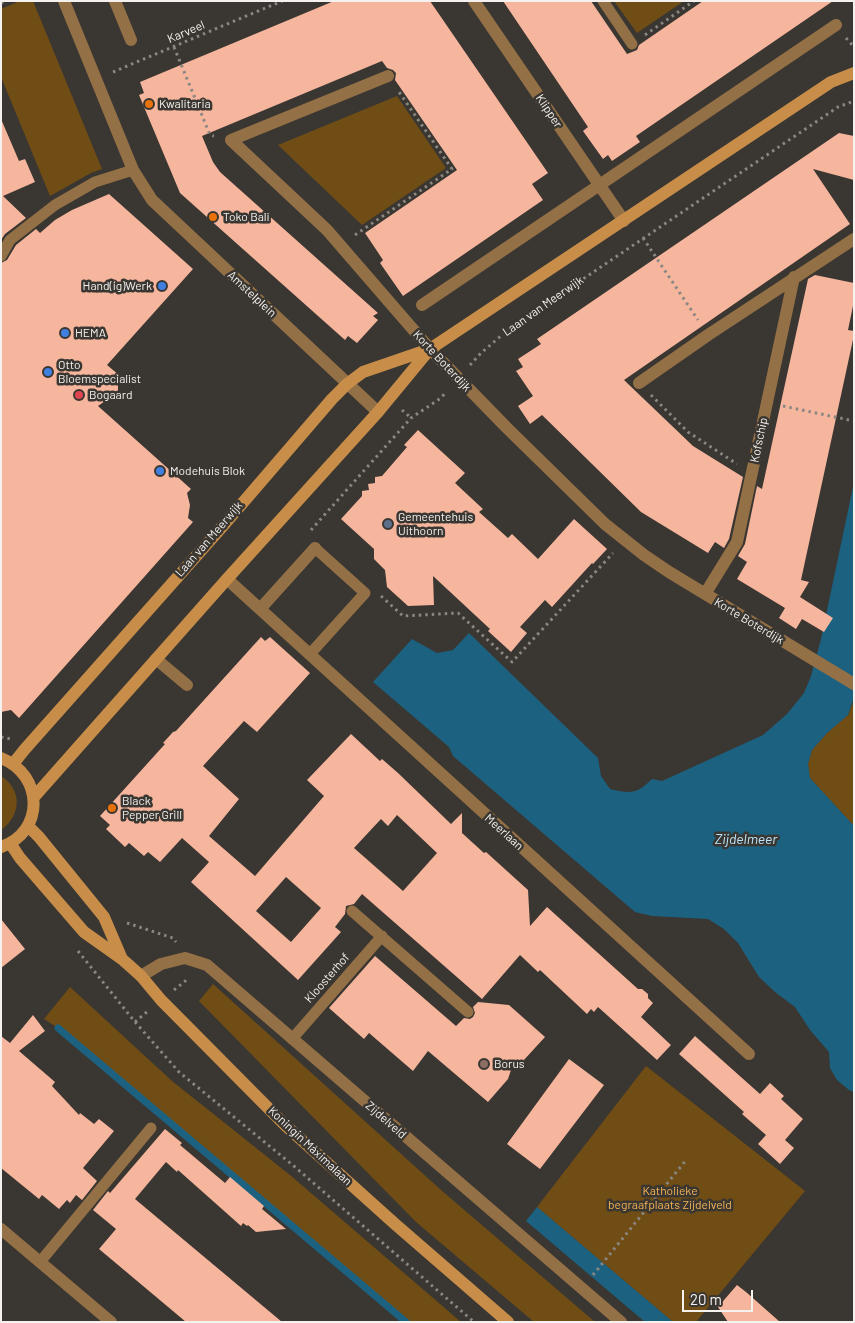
<!DOCTYPE html>
<meta charset="utf-8">
<style>
body{margin:0}
#map{position:relative;width:855px;height:1323px;overflow:hidden;background:#3a3631;font-family:Barlow,sans-serif}
canvas{display:block}
.frame{position:absolute;inset:0;border:2px solid #f4f1ee;pointer-events:none}
.scale{position:absolute;left:682px;top:1290px;width:71px;height:22px;box-sizing:border-box;border:2px solid #f4f1ee;border-top:0;padding-left:6px;font-size:15px;line-height:18px;white-space:nowrap;color:#f4f1ee;-webkit-text-stroke:4px #3a3631;paint-order:stroke}
</style>
<div id="map">
<canvas width="855" height="1323"></canvas>
<div class="frame"></div>
<div class="scale">20 m</div>
</div>
<script>
const g = document.querySelector('canvas').getContext('2d');
g.lineJoin = 'round';
function paint(path, color) { g.fillStyle = color; g.fill(path, 'evenodd'); }
function trace(path, color, width, dash) { g.strokeStyle = color; g.lineWidth = width; g.lineCap = dash ? 'butt' : 'round'; g.setLineDash(dash || []); g.stroke(path); }
function label(font, color, halo, rows, align = 'center') {
  g.font = font + ' Barlow,sans-serif'; g.lineWidth = 5; g.setLineDash([]); g.textBaseline = 'middle'; g.strokeStyle = halo; g.fillStyle = color; for (const [text, x, y, turn = 0] of rows) {
    g.save(); g.translate(x, y); g.rotate((+turn || 0) * Math.PI / 180); g.textAlign = isNaN(turn) ? turn : align; if (halo) g.strokeText(text, 0, 0); g.fillText(text, 0, 0); g.restore();
  }
}
paint(new Path2D(`
 M20,1H33L102,169L91,173L50,196L1,77V9Z
 M614,1H684L637,33Z
 M397,96L446,168L362,225L278,145Z
 M854,700V826L810,778L808,764L812,750L827,733L848,715Z
 M1,776C23,790 21,816 1,830Z
 M213,984L441,1190L595,1322H534L416,1222L199,1001Z
 M70,987L172,1081L290,1175L461,1322H406L58,1028L44,1019Z
 M646,1066L805,1191L696,1322H673L537,1207Z`), '#714d16');
paint(new Path2D(`
 M854,482L853,700L848,715L827,733L812,750L808,764L810,778L854,826V1092L849,1090L837,1080L830,1068L829,1052L810,1030L795,1007L775,992L759,977L738,943L724,929L708,919L652,916L635,912L453,756L449,747L373,682L412,639L437,653L453,650L469,633L598,758L601,776L610,789C631,794 637,794 652,779L662,781L763,735L787,714L804,693L811,676L821,639Z
 M537,1207L673,1322H645L526,1221Z`), '#1c6280');
trace(new Path2D(`
 M58,1028L406,1322`), '#1c6280', 7);
paint(new Path2D(`
 M334,1H430L548,173L532,184L543,200L403,296L380,263L383,260L365,233L457,170L395,80L396,73L393,70L387,68L382,61L202,136L213,162L220,172L378,313L373,316L378,320L357,343L348,336L345,340L180,193L139,95L144,93L140,82Z
 M503,1H591L627,54L637,50L639,45L703,1H833L636,136L640,142L612,161L608,155L603,159L583,131L588,127Z
 M1,119L19,161L25,159L35,182L3,196L26,218L5,234L1,240Z
 M839,133L854,136V180L813,169L850,224L624,380L693,446L743,477L729,539L724,548L715,542L708,553L641,512L542,415L530,424L518,406L533,396L516,371L523,367L518,359L541,344L537,339Z
 M109,194L193,269L107,365L119,375L116,378L118,380V392L98,406L191,489L187,493L190,505L188,518L193,522L19,718L11,710L1,712V263L7,260L16,245L36,229L40,233L55,220L72,210Z
 M815,275L854,283V301L848,330L854,331V335L801,580L809,582L800,597L833,618L824,632L802,619L796,629L779,618L785,608L737,579L747,562L738,556L745,544L757,486L762,489L808,279Z
 M418,430L465,473L455,483L483,509L479,512L508,538L512,534L538,559L574,519L607,549L593,564L592,563L552,607L545,600L520,627L527,633L511,652L488,631L490,629L433,576L434,605L408,606L387,587L385,570L374,559V549L341,519L362,496V491L369,490L368,484L375,483V477L382,476L407,447L404,445Z
 M261,637L265,641L270,637L310,673L257,732L244,721L203,766L239,799L209,836L255,876L324,796L307,780L351,734L380,761L382,759L398,773L451,824L462,813V833L484,853L486,852L528,890L530,926L547,907L638,989H642L648,994V998L653,1003L641,1017L671,1045L657,1060L598,1007L594,1012L591,1009L587,1014L540,970L538,972L520,955L482,999L362,894L354,904L346,906L345,914L335,927L341,932L298,980L191,882L209,862L182,838L160,862L148,852L144,856L129,843L125,847L106,829L110,825L100,816L165,744L163,743L173,732L176,731ZM397,815L437,853L403,891L354,848L381,819L388,826ZM286,877L321,908L291,942L256,911Z
 M1,919L25,949L1,968Z
 M375,956L456,1026L464,1018L470,1019L473,1017L475,1013L473,1007L478,1002L509,1005L545,1037L523,1061L512,1067L508,1079L488,1102L428,1051L413,1071L369,1033L364,1039L329,1008Z
 M33,1015L45,1031L19,1051L55,1082L52,1086L79,1115L80,1113L94,1124L99,1119L114,1131L83,1168L97,1181L82,1200L76,1195L70,1203L67,1200L59,1209L42,1195L39,1199L1,1168V1036L10,1043Z
 M695,1036L760,1094L770,1083L784,1096L781,1099L803,1119L785,1140L794,1148L780,1164L758,1144L766,1135L742,1114L744,1112L679,1054Z
 M569,1059L604,1085L540,1169L507,1144Z
 M165,1129L182,1143L180,1145L225,1183L230,1177L264,1206L262,1209L286,1229L256,1232L248,1225L247,1226L243,1223L241,1226L178,1170L177,1172L166,1162L135,1199L282,1322H186L99,1249L116,1229L93,1210L108,1191L110,1193Z
 M737,1285L746,1292L780,1322H728L718,1307Z`), '#f6b59d');
trace(new Path2D(`
 M1,3L5,1
 M645,35L694,1
 M846,38L854,47
 M174,47L210,135L214,136
 M113,72L282,1
 M355,235L452,169L397,89
 M643,238L698,320
 M470,365L481,353L509,329L838,107L854,101
 M651,395L688,432L737,464
 M783,406L854,421
 M402,410L411,418
 M311,530L411,418L441,398L446,392
 M381,596L403,616L458,613L512,662L613,553
 M1,737L11,739
 M127,923L173,938L176,942
 M78,951L135,1022L179,1072L295,1167L474,1322
 M174,990L189,978
 M135,1022L148,1011
 M593,1275L687,1159`), '#8a8682', 3, [2.5, 4]);
trace(new Path2D(`
 M603,1L632,44
 M1,256L10,240L55,205L95,182L133,170
 M310,654L365,593L315,548
 M352,911L468,1012
 M292,1039L382,936
 M40,1262L151,1128`), '#947046', 11);
trace(new Path2D(`
 M64,1L133,170L152,200L378,412
 M115,1L131,40
 M474,1L624,221
 M388,76L231,140L327,230L430,349L507,428L605,524L644,555L669,572L854,684
 M422,305L836,25
 M639,383L708,335L854,239
 M227,579L749,1054
 M705,594L737,542L794,277
 M260,609L315,548
 M156,659L187,685
 M141,976L161,964L185,958L207,965L621,1322
 M1,1229L111,1322`), '#947046', 12);
trace(new Path2D(`
 M1,758C44,775 45,832 1,847
 M13,764L25,749L222,527L332,399L347,384L363,372L430,349L831,82L854,73
 M34,797L227,579L378,412L430,349
 M28,826L39,837L104,917L122,959
 M10,843L20,858L84,932L122,959L141,976L161,1000L286,1126L395,1224L508,1322`), '#c88e49', 12);
for (const [x, y, r, color] of [
 [149,104,5,"#e8710a"],
 [213,217,5,"#e8710a"],
 [162,286,5,"#3f7fe0"],
 [65,333,5,"#3f7fe0"],
 [48,372,5,"#3f7fe0"],
 [79,395,5,"#e0444e"],
 [160,471,5,"#3f7fe0"],
 [388,524,5,"#5c6f8a"],
 [112,808,5,"#e8710a"],
 [484,1064,5,"#8d6e63"]
]) { const dot = new Path2D(); dot.arc(x, y, r, 0, 2 * Math.PI); g.fillStyle = color; g.fill(dot); trace(dot, '#3a3631', 2); }
label('12px', '#f4f1ee', '#3a3631', [
 ["Karveel",186,32,-23],
 ["Klipper",549,111,56],
 ["Amstelplein",252,294,43],
 ["Laan van Meerwijk",543,306,-35],
 ["Korte Boterdijk",442,361,47],
 ["Kofschip",759,440,-78],
 ["Laan van Meerwijk",209,539,-49],
 ["Korte Boterdijk",749,621,31],
 ["Meerlaan",504,832,42],
 ["Kloosterhof",327,978,-49],
 ["Zijdelveld",386,1120,41],
 ["Koningin Máximalaan",310,1146,43]
]);
label('12px', '#f4f1ee', '#3a3631', [
 ["Kwalitaria",159,104],
 ["Toko Bali",223,217],
 ["Hand(ig)Werk",152,286,"right"],
 ["HEMA",75,333],
 ["Otto",58,365],
 ["Bloemspecialist",58,379],
 ["Bogaard",89,395],
 ["Modehuis Blok",170,471],
 ["Gemeentehuis",398,517],
 ["Uithoorn",398,531],
 ["Black",122,801],
 ["Pepper Grill",122,815],
 ["Borus",494,1064]
], 'left');
label('12px', '#f5b356', '#3a3631', [
 ["Katholieke",670,1191],
 ["begraafplaats Zijdelveld",670,1205]
]);
label('italic 14px', '#bbe5fb', '#3a3631', [
 ["Zijdelmeer",746,839]
]);
</script>
